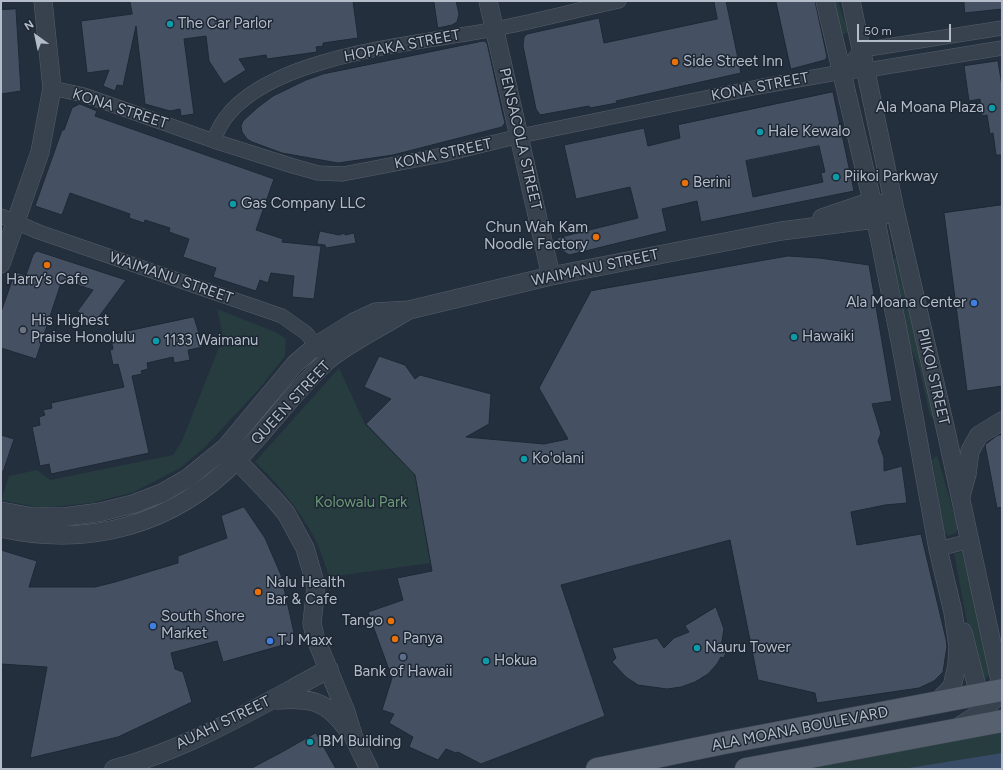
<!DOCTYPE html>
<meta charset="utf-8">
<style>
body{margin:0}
#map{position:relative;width:1003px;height:770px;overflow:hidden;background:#242f3e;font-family:Figtree,sans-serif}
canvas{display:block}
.frame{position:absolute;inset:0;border:2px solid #b4bcc9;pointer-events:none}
.north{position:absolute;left:16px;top:16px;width:40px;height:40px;-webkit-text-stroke:3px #1d2633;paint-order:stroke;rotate:327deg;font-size:11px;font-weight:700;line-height:16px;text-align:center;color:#b4bcc9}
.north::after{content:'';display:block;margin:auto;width:14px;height:18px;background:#b4bcc9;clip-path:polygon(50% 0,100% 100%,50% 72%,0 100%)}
.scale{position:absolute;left:857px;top:24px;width:94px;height:18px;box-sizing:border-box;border:2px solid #b4bcc9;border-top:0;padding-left:5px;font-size:12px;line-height:14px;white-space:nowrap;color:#b4bcc9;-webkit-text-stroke:3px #1d2633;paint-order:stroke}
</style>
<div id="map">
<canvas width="1003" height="770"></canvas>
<div class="frame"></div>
<div class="north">N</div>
<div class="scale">50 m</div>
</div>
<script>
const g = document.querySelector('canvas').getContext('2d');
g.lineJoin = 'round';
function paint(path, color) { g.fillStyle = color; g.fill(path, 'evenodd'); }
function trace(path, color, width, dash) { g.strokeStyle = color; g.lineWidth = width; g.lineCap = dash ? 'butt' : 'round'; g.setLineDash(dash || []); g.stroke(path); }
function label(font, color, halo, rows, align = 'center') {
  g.font = font + ' Figtree,sans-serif'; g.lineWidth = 3; g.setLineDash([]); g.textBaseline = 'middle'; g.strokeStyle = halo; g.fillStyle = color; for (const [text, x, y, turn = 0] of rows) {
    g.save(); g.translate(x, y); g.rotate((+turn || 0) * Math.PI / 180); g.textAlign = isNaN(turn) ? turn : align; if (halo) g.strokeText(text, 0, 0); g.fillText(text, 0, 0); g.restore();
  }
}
paint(new Path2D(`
 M831,1H838L849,33L838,35Z
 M896,258C908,311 922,364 934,418L930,416L919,367L908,342L891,260Z
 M217,309L277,333L286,339L285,356L259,389L205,447L180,468L134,492L91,503L41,508L1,500L9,476L37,470L50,480L173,455L182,441L223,337Z
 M339,368L365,424L415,475L431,563L329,577C325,565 321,551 315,539C299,510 279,484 255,462Z
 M936,456L938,458L958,528L956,533L948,536L944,531L932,460Z
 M963,552L990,673L984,681L973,655L954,553Z
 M1002,732V769H801Z`), '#263c3f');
paint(new Path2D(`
 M1002,753V769H903L915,767Z`), '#394c67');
const building = new Path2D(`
 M130,1H353L358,38L323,43V46L316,47L317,52L267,59L266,55L239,59L246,70L224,84L209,61L206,36L184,39L194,114L181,116L180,109L170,111L145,104L136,26L123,86L117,85L115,91L103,86L109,70L87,73L81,21L132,14Z
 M434,1H456L459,14L457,22L452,25L438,28Z
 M714,1H726L741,73L616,101L617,103L590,108L589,106L540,115L536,109L523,46L524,37L527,34L599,18L604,43L717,19Z
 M776,1H815L827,57L825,60L791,69Z
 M964,1H1002V9L965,13Z
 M16,9L21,91L1,94V10Z
 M484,41L487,43L503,115L505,123L502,127L393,155L338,163L282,153L252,142L247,139L242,132L241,126L243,121L257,108L273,96L306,80L323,74Z
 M998,61L1002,86V155H996L993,133L990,134L987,115L982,116L980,99L969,101L964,66Z
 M833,92L854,191L701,222L697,201L662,209L667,231L569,255L560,249L557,238L638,218L630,187L576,199L564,145L644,128L648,146L680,138L678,125ZM819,146L825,172L821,173L823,182L753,197L746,161Z
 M80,104L97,111L95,116L274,179L256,230L283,239L282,242L321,246L314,299L292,297L294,276L271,273L268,283L260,280L256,291L213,277L216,268L183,257L189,239L169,232L170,228L145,220L144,223L129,218L130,214L70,193L62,215L35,206L62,130H64L72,108Z
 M1002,205V386L967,391L944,213Z
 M320,231L339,235L345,233V235L354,233L356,243L326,248L325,245L317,244Z
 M37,251L126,280L95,322H92L78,315L80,313L77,312L93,290L62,280L36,359L1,348V312L15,272L26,275L33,255Z
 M788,256L819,258L869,265L892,401L872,404L881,433L878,441L884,458V471L902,466L907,503L885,505L851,512L857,545L921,534L946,639L947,646L943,672L934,681L919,688L817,703L815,693L758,680L730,540L561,585L605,716L481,764L458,752L456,753L446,749L438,760L409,747L413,737L389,723L394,714L382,710L392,678L368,612L403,600L397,578L432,571L415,475L366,424L391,399L364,387L379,356L405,365L415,379L420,375L491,394L489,424L466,437L544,444L568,439L539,388L591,291Z
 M194,317L203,347L188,350L190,360L174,363L173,357L147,363L148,369L141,371L142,374L132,376L149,453L51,474L49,464L40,466L32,427L40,425L39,417L45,415L43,410L52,408L51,403L124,387L118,364L113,365L110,350L113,349L110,335Z
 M1,435L14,439L3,472L1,471Z
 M998,435H1002V507L997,508L985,445Z
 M244,507L265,538L281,575L295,637L294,642L223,662L217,641L171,653L175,669L183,672L192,702L118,737L30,758L47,667L1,664V550L37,561L29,587H95L115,582L178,563V556L227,538L221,516Z
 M716,607L724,629L721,647L727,649L724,658L721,657L717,664L708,674L695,682L681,687L667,689L638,685L626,677L612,662L616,658L612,648L657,638L664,648L674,638L689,632L685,626Z
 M316,733L336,769H250L282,752Z`);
paint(building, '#455162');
trace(building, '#1f2835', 1);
const minor = new Path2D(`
 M842,72L862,50L1002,28
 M52,88L84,95L214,141L293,166L318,173L343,174L442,155L520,136L758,87L842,72L867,70L1002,48
 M214,141C239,55 421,44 495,29C536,21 577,10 619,1
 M1,216L39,232L282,316L306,333L323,353
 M938,549L970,541`);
const tertiary = new Path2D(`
 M488,1L551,276
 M825,1L872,201L901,346L938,549L953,612L958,646L957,665L952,687L935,704
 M851,1L895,210L946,431L1002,690C990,706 977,716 960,726
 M822,218L872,201L883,205
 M1,264L40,152L52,88L43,1
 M230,453L274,499L286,513L305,548L316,586L312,623L315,637L346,712L354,738L369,769
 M961,496L967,474L970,451L979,435L1002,421
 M1,511L33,517H64L101,512L133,504L162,493L188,478L225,448L295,364L317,345L354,322L376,312L409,310L551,276L781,231L875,219L895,210
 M1,528C89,548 173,525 237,460C269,428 294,391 327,361C348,343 382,327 407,311
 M963,632L979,695L989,701
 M277,700C311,698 326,700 347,729
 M114,769C191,748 259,706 329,669`);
const primary = new Path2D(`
 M597,769L724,743L1002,690
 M746,769L1002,721`);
trace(minor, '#565f6c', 15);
trace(tertiary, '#565f6c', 19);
trace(primary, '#414a57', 23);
trace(minor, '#38414e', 14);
trace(tertiary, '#38414e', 18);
trace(primary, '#56606e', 22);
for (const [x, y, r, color] of [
 [170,24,4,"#0f9aa8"],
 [675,62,4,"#e8710a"],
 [992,108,4,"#0f9aa8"],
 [760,132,4,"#0f9aa8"],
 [836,177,4,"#0f9aa8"],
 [685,183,4,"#e8710a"],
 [233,204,4,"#0f9aa8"],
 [596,237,4,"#e8710a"],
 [47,265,4,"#e8710a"],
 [974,303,4,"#3f7fe0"],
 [23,330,4,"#6b7280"],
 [794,337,4,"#0f9aa8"],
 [156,341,4,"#0f9aa8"],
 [524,459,4,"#0f9aa8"],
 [258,592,4,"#e8710a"],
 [391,621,4,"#e8710a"],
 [153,626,4,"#3f7fe0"],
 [395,639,4,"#e8710a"],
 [270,641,4,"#3f7fe0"],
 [697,648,4,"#0f9aa8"],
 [403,657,4,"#5c6f8a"],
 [486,661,4,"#0f9aa8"],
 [310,742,4,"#0f9aa8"]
]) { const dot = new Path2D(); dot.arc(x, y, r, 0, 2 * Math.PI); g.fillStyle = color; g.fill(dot); trace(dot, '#1d2633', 1.5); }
label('15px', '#b4bcc9', '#1d2633', [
 ["The Car Parlor",178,24],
 ["Side Street Inn",683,62],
 ["Ala Moana Plaza",984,108,"right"],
 ["Hale Kewalo",768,132],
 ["Piikoi Parkway",844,177],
 ["Berini",693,183],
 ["Gas Company LLC",241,204],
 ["Chun Wah Kam",588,228,"right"],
 ["Noodle Factory",588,245,"right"],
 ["Harry’s Cafe",47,280,"center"],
 ["Ala Moana Center",966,303,"right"],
 ["His Highest",31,321],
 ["Praise Honolulu",31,338],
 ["Hawaiki",802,337],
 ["1133 Waimanu",164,341],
 ["Ko'olani",532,459],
 ["Nalu Health",266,583],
 ["Bar & Cafe",266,600],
 ["South Shore",161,617],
 ["Market",161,634],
 ["Tango",383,621,"right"],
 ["Panya",403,639],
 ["TJ Maxx",278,641],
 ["Nauru Tower",705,648],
 ["Hokua",494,661],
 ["Bank of Hawaii",403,672,"center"],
 ["IBM Building",318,742]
], 'left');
label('15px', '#b4bcc9', '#1d2633', [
 ["HOPAKA STREET",402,46,-11],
 ["KONA STREET",760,87,-11],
 ["KONA STREET",120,109,18],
 ["PENSACOLA STREET",520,139,77],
 ["KONA STREET",443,154,-12],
 ["WAIMANU STREET",595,268,-12],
 ["WAIMANU STREET",171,278,19],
 ["PIIKOI STREET",933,377,77],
 ["QUEEN STREET",291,403,-47],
 ["AUAHI STREET",223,723,-26],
 ["ALA MOANA BOULEVARD",800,729,-11]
]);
label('15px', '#6b9a76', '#1d2633', [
 ["Kolowalu Park",361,503]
]);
</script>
